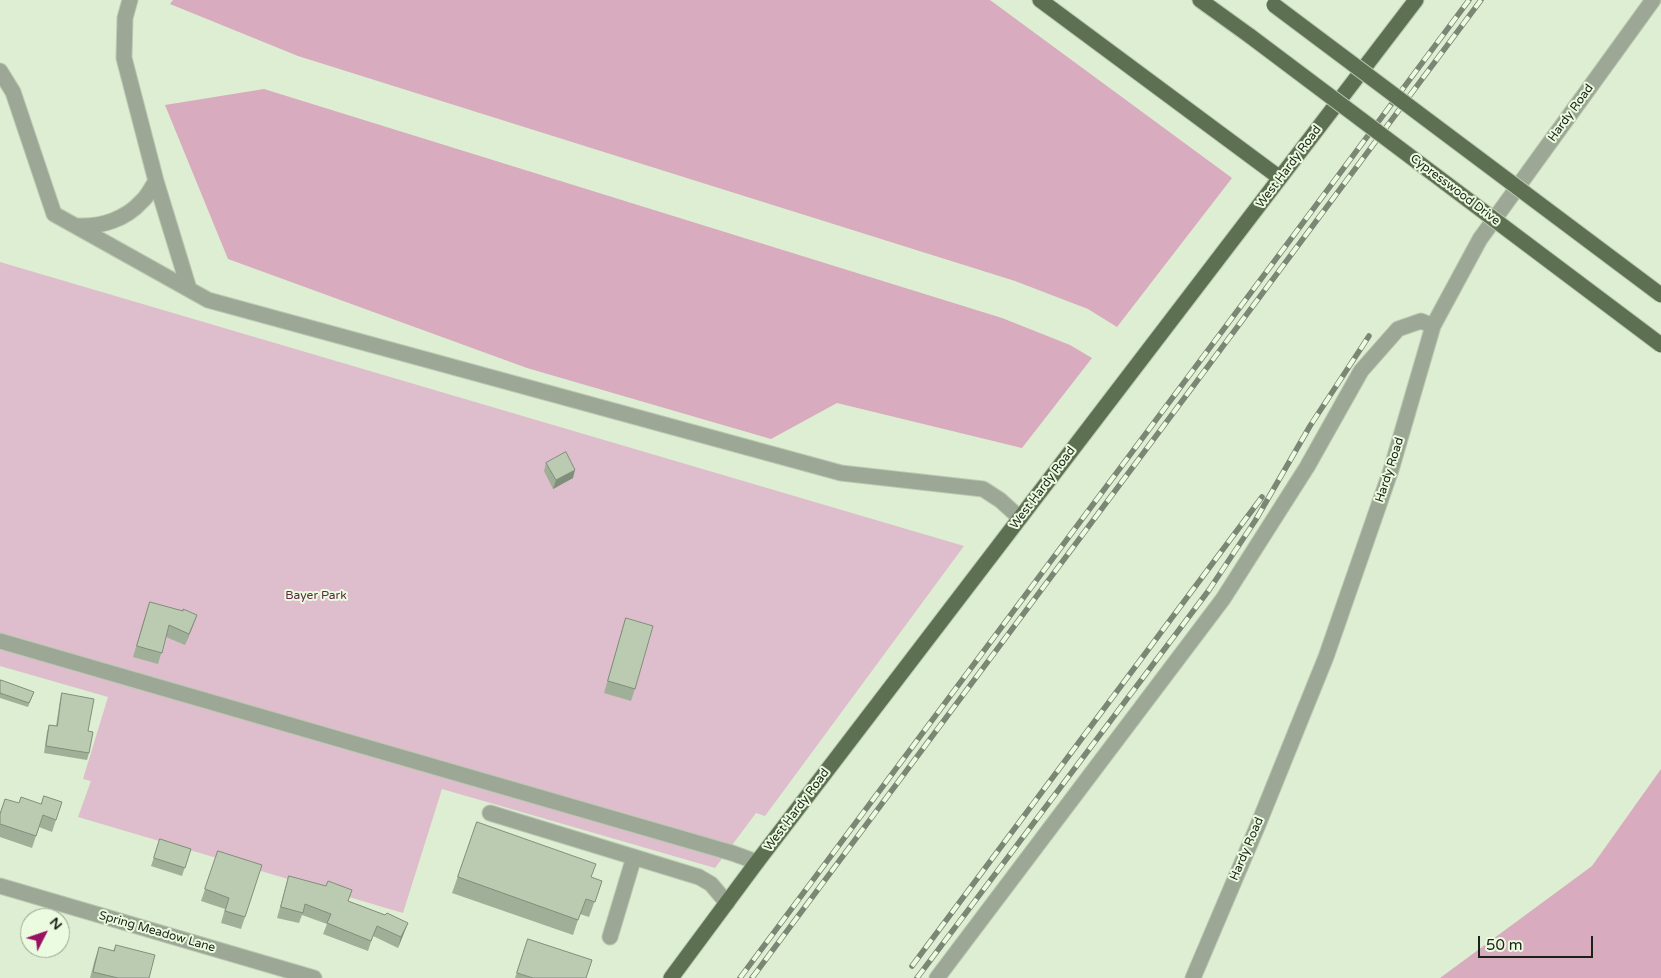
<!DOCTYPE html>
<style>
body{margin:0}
#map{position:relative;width:1661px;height:978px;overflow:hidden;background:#ddeed3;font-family:"Varela Round",sans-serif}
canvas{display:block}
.north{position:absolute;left:20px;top:908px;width:50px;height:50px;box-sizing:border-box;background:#ebfbe0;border:1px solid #98a490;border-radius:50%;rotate:49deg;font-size:14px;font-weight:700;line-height:20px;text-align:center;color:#1b2117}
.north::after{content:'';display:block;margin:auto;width:18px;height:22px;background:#9a1164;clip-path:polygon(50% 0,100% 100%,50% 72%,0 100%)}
.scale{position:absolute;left:1478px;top:936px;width:115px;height:22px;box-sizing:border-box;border:2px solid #1b2117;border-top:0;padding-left:6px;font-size:15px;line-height:18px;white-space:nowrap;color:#1b2117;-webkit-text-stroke:4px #ebfbe0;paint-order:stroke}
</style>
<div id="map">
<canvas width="1661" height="978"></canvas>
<div class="north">N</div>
<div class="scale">50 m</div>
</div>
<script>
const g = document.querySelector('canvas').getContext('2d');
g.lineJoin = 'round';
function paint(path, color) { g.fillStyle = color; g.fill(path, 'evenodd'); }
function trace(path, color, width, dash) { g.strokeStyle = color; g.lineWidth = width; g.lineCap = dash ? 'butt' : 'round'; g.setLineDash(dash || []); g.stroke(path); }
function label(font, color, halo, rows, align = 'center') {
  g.font = font + ' "Varela Round",sans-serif'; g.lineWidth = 4; g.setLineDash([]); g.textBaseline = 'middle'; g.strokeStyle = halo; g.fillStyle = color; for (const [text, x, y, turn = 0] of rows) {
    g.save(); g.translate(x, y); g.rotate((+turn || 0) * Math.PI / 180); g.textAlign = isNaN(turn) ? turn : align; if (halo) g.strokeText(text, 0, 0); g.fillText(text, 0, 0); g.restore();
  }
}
paint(new Path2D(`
 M0,262L964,546L765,816L756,813L715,868L442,789L403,913L78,817L91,781L83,779L108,697L0,666Z`), '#debecc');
paint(new Path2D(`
 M173,0H990L1232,178L1117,327L1088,309L1015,281L298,56L170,4Z
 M264,89L1002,318L1070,345L1092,358L1022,448L837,403L771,439L527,368L228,259L165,105Z
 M1661,769V978H1440L1592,866Z`), '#d8abbe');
const minor = new Path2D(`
 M130,0L125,18L124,58L156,181L189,289
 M0,71L13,92L54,214L208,300L841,473L983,489L1000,500L1020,518
 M78,226C102,227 126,219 142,201C148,196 151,188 156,181
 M0,641L732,853L757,862
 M490,813L699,877L711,884L727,903
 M0,886L314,978
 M610,937L634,857
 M937,978L1223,599L1307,467L1361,371L1398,329L1421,321L1433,326
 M1193,978L1258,825L1326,657L1391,470L1433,326L1480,239L1653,0`);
const major = new Path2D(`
 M1040,0L1280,178
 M1200,0L1250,36
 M671,978L757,862L1416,0`);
trace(minor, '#bac9b1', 17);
trace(major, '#bac9b1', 17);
trace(minor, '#9ca796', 15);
trace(major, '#5e7052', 15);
const rail = new Path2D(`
 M912,966L1262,497
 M740,978L1469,0
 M752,978L1481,0
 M917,978L1209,590L1255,521L1310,426L1369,336`);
trace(rail, '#7b8674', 5.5);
trace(rail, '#ebfbe0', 4, [11]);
const majorBridge = new Path2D(`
 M1274,5L1661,295
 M1250,36L1661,345`);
trace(majorBridge, '#bac9b1', 17, []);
trace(majorBridge, '#5e7052', 15);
paint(new Path2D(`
 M546,463L573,478L553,489L544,471Z
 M150,602L197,615L185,645L166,637L158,664L133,657L146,613Z
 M626,618L635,689L631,701L604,693L622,630Z
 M0,683L34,692L28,707L0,698Z
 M62,693L88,731L89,753L87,760L44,753L47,732L49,725L56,726L60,700Z
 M5,799L56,820L52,832L39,827L32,848L0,837V813Z
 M477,822L591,877L602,881L589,917L580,914L573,935L452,893Z
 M160,839L191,849L182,876L151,866Z
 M218,851L245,917L241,929L221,923L225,909L201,901Z
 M289,876L348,901L385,915L408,923L398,948L373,936L368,951L323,934L327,924L302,915L299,923L277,918L286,886Z
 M528,939L586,978H515Z
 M116,945L149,978H90L95,959L99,947L113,951Z`), '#a0af98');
paint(new Path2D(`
 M575,470L573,478L553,489L556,480Z
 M197,615L193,626L185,645L189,634Z
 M408,923L398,948L401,937Z`), '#828e7c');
const building = new Path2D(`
 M566,452L575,470L556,480L546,463Z
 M150,602L183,611V609L197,615L189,634L169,625L162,653L137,646Z
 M626,618L653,626L635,689L608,681Z
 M1,680L34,692L29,703L0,693V683Z
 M62,693L94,699L88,731L93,732L89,753L46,746L49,725L57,726Z
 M44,796L62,802L56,820L43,815L36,836L0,824V814L5,799L19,803L21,797L41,804Z
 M477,822L596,864L591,877L602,881L595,902L586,899L578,920L458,877Z
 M160,839L191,849L185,868L154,858Z
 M218,851L262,865L245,917L225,911L229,898L205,889Z
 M289,876L326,886L328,881L352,890L348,901L385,915L387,913L408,923L401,937L377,926L371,941L327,923L331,914L305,904L303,913L281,907Z
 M528,939L592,960L586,978H533L517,973Z
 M116,945L155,955L149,978H118L93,972L99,947L114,951Z`);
paint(building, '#bacbb1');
trace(building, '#828e7c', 1);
label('12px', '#1b2117', '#ebfbe0', [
 ["Hardy Road",1571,113,-54],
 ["West Hardy Road",1289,167,-53],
 ["Cypresswood Drive",1455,190,37],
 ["Hardy Road",1390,470,-72],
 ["West Hardy Road",1043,488,-53],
 ["West Hardy Road",797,810,-53],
 ["Hardy Road",1247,849,-67],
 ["Spring Meadow Lane",157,932,16]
]);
label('12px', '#602844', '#ebfbe0', [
 ["Bayer Park",316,596]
]);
</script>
